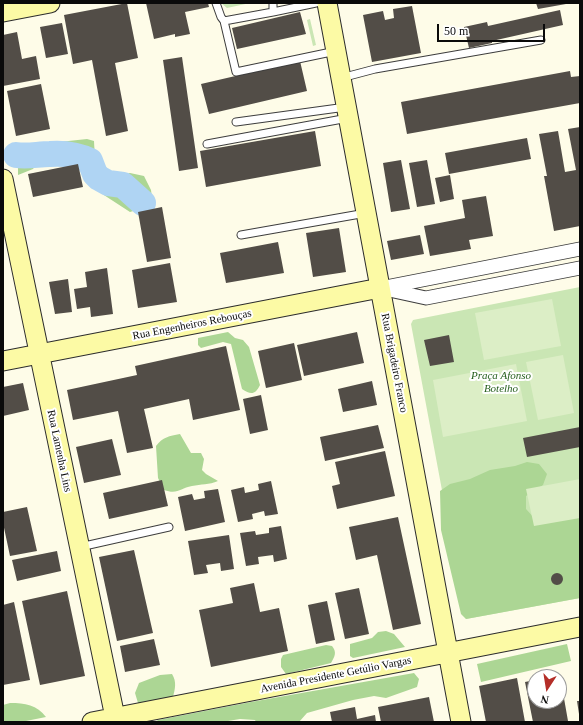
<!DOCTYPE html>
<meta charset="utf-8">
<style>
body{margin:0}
#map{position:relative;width:583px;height:725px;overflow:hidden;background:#fefce8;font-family:Georgia,serif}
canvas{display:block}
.frame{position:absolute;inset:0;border:4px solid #0a0a0a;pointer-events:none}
.north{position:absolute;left:527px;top:669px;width:40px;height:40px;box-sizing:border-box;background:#fff;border:1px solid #9d9d9d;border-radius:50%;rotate:192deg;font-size:11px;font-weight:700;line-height:16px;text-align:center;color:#0a0a0a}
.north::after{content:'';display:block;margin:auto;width:14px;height:18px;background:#b42e28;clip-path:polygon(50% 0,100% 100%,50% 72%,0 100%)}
.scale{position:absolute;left:437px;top:24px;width:108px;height:18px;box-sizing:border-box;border:2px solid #0a0a0a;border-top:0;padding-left:5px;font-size:12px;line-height:14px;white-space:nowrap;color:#0a0a0a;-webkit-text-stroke:3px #fff;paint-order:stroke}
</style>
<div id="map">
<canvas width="583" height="725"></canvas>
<div class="frame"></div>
<div class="north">N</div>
<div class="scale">50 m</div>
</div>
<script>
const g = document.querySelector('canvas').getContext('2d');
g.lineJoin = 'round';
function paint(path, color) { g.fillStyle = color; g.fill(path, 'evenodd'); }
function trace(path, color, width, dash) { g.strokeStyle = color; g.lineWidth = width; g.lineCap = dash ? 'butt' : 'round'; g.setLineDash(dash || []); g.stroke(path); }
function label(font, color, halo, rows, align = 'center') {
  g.font = font + ' Georgia,serif'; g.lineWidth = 4; g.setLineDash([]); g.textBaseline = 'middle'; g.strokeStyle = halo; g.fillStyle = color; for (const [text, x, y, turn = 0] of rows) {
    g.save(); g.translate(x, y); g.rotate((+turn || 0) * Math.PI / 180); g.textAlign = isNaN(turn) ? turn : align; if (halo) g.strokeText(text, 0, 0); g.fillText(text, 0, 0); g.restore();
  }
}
paint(new Path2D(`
 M221,3H250L227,8Z
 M310,19L316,45L313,46L307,20Z
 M580,287V598L466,619L411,324L413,320Z`), '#cae6b4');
paint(new Path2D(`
 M87,139L94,141C95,167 99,160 115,176L130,173L144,176L151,190L153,205L130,212L90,186L81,163L73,161L39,160L33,169L18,175V148L59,142Z
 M228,332L235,338L243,340L249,347L260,385C255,395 251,395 242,389L231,344L223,342L201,348L198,345V338Z
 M180,434L191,453H201L204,459L202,470L206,474L218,481C209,485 201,484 192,486C180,488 178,495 164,490L158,478L156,446C163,437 169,436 180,434Z
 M527,462L539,464L547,474L543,485L526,496V509L536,520L580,514V598L466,619L461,614L441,530L440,491L450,484L470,479L490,470L515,466Z
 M386,631L394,634L405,647L353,658L350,656V644L372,638L378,632Z
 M567,644L571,661L481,682L477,664Z
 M326,645L332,646C337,652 335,656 331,663L286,674L281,667V659L283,655Z
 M414,673L419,679L417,687L386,698L374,696L353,700L307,713L299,722H256L255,720L240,719L222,722H155L158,720L251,702Z
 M172,674C177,682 175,689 173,697L142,705L138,703L135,693L139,683L160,675Z
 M10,703C25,703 37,705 46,717L21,722H3V705Z`), '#acd694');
paint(new Path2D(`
 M552,299L561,346L484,360L475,313Z
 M563,355L574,413L538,420L526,362Z
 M516,364L527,421L443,437L433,380Z
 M580,479V518L534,526L526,489Z`), '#dceec6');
trace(new Path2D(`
 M16,155C28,157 38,154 50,154C64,153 78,155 90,161L95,174L99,178L108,183L123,185L143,203`), '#afd4f3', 26);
paint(new Path2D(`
 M127,3L138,58L115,63L128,131L106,136L92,60L73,64L64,15Z
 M146,3H208L209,7L185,12L190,34L175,37V34L154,39Z
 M536,3H566V4L538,9Z
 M412,6L421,53L372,62L363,15L383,11L385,20L394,18L393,9Z
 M560,10L563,25L492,41V43L469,48L464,27L487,22L488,26Z
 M300,12L306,34L237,49L232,28Z
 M62,23L68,54L46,58L40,27Z
 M17,32L22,59L36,56L40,79L3,86V35Z
 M182,57L198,168L179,171L163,60Z
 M300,61L307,91L209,114L201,84Z
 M570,71L571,77L580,76V103L407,134L401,102Z
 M41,84L50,129L16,136L7,91Z
 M580,127V226L554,231L544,176H547L539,134L558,131L565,172L576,170L568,129Z
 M315,131L321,166L206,187L200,151Z
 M527,138L531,159L449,174L445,153Z
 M401,160L410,209L391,212L383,163Z
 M427,160L435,204L417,207L409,163Z
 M78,164L83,187L33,197L28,174Z
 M450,175L454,199L440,202L435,178Z
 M486,196L493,236L469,240L471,249L430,256L424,226L465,218L462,200Z
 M162,207L171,258L147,262L138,212Z
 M339,228L346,272L313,277L306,233Z
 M420,235L424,254L391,260L387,241Z
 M278,242L284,273L226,283L220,253Z
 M170,263L177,302L138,308L132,270Z
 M107,268L113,314L91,317L90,307L77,309L74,289L87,287L85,272Z
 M68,279L72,312L55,314L49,282Z
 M357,332L364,363L304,376L297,345Z
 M449,335L454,362L430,366L424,340Z
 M294,343L302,380L266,388L258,351Z
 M226,346L240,410L193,420L189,399L144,409L153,448L127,453L118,411L73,420L67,390L137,375L135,366Z
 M372,381L377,405L343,412L338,389Z
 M23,383L29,410L3,416V387Z
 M261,395L268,430L250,434L243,399Z
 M378,425L384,448L325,461L320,437Z
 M580,427V447L527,457L523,438Z
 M112,439L121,475L84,483L76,447Z
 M385,451L395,496L337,509L332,486L340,484L335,462Z
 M162,480L168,506L109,519L103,493Z
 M271,481L278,514L265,516L264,511L252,514L253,519L238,522L231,490L244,487L245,493L259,490L258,484Z
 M218,489L225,522L185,531L178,497L192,494L194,500L205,498L204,491Z
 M27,507L37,551L10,556L3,523V512Z
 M398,517L421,624L393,630L377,555L356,560L349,527Z
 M281,526L287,559L274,562L273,555L258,557L259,564L246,566L240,533L255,531L256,535L269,533V528Z
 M229,535L234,569L221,571L220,563L206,565L208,573L194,575L188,541Z
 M134,550L153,633L117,641L99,557Z
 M57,551L61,571L17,581L12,560Z
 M551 579a6 6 0 1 1 12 0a6 6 0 1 1-12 0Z
 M254,583L260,612L279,608L288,651L211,667L199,610L233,603L230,588Z
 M359,588L369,634L345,639L335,593Z
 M67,591L85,676L40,685L22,601Z
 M327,601L335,640L316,644L308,605Z
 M14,602L30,680L3,685V605Z
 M154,639L160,665L125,672L120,646Z
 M517,678L525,722H486L479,686Z
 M535,680V701H559V688L562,687L568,721L533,722L525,682Z
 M429,697L434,722H381L378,707Z
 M577,701H580V714H579Z
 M355,707L357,719L375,715L376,722H332L330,712Z`), '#524d47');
const service = new Path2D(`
 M216,3L221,17L224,21L236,72L336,51
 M273,12L316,3
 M224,21L273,12V3
 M341,78L375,69L541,40
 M236,122L346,107
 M207,144L348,118
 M241,235L366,213
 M80,547L169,527`);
const minor = new Path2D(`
 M386,287L580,249
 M380,288L426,298L580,268`);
const secondary = new Path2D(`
 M327,3L461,722
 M3,12L50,3
 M3,179L116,722
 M3,361L380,288
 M92,722L580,627`);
trace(service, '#3d3d3d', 9);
trace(minor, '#3d3d3d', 15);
trace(secondary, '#2c2c2c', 21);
trace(service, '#fff', 7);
trace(minor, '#fff', 13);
trace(secondary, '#fcfaa5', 19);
label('11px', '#0a0a0a', '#fff', [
 ["Rua Engenheiros Rebouças",192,325,-11],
 ["Rua Brigadeiro Franco",394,363,79],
 ["Rua Lamenha Lins",59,451,78],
 ["Avenida Presidente Getúlio Vargas",336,675,-11]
]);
label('italic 11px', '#265f1e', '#fff', [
 ["Praça Afonso",501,376],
 ["Botelho",501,389]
]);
</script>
